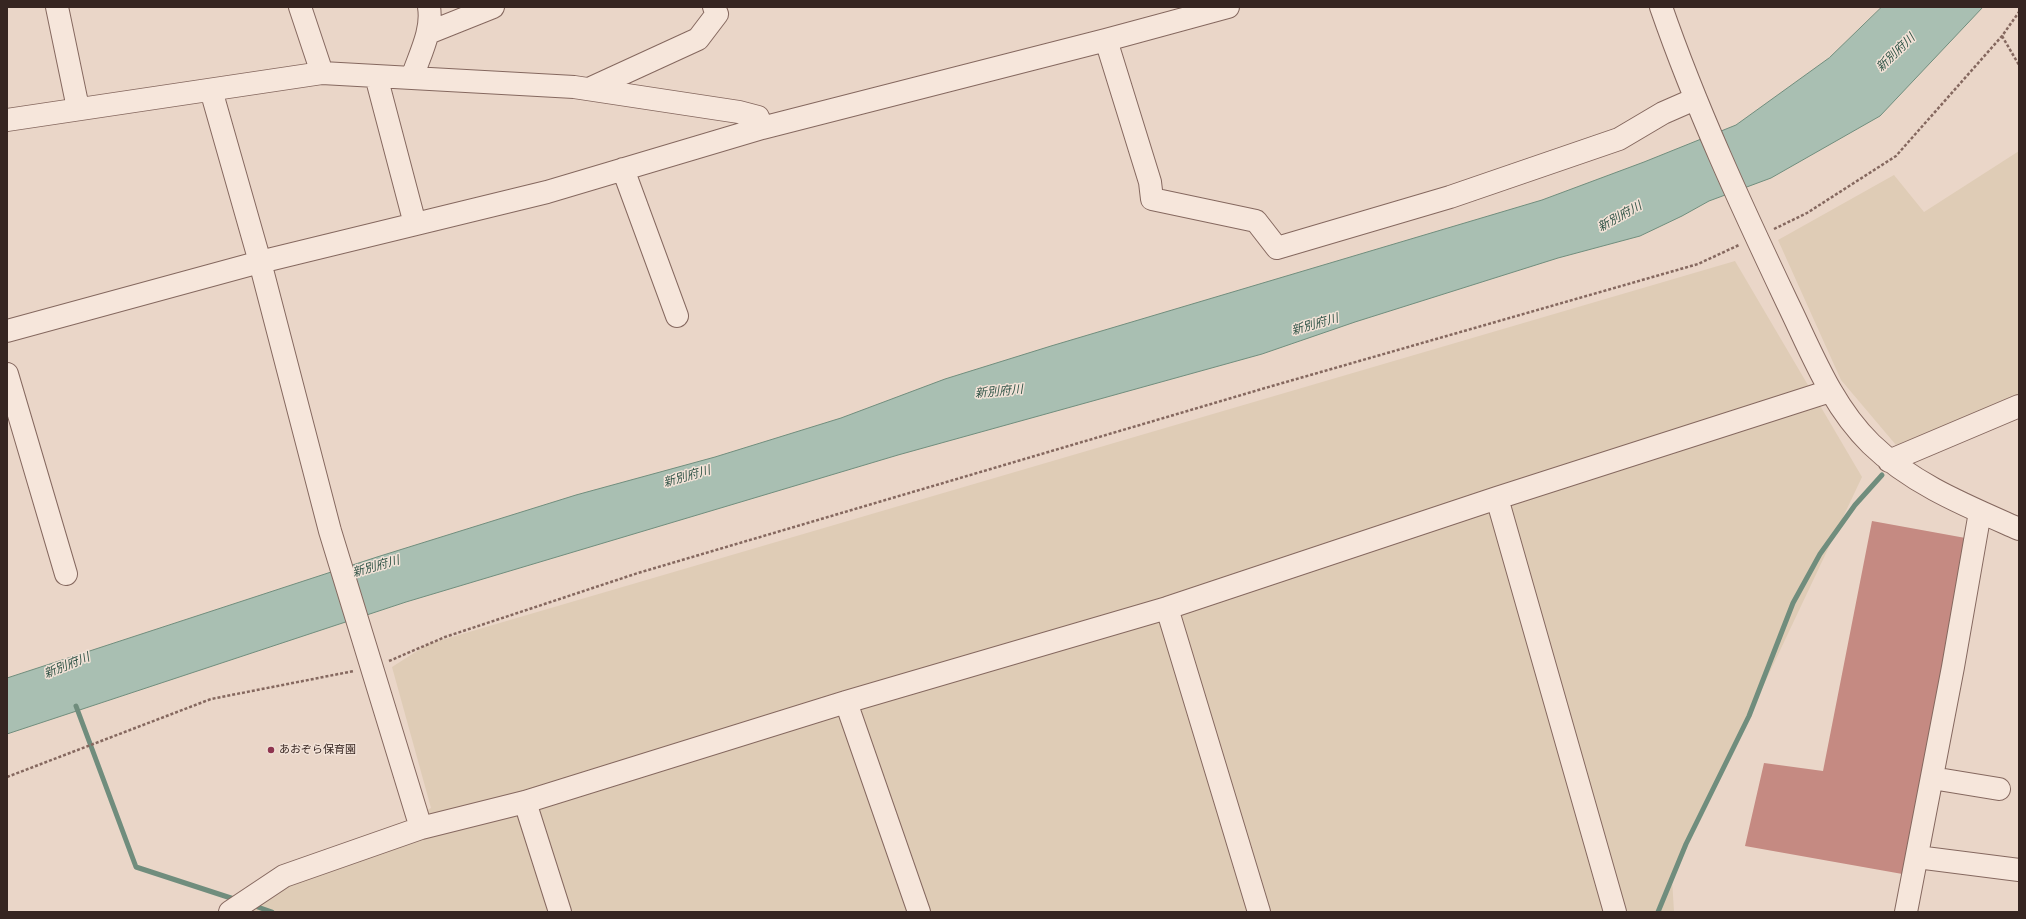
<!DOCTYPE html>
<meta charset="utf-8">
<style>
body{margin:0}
#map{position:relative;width:2026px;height:919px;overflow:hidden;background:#ead6c8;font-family:"Times New Roman",serif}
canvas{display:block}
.frame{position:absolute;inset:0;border:8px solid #362521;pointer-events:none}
</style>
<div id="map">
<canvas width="2026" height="919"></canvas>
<div class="frame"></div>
</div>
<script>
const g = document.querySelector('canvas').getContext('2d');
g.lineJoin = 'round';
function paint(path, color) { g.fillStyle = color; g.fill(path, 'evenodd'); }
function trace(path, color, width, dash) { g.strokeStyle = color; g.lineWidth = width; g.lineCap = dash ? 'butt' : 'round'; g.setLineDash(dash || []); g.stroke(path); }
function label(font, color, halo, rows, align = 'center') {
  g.font = font + ' "Times New Roman","Noto Sans JP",serif'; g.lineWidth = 3; g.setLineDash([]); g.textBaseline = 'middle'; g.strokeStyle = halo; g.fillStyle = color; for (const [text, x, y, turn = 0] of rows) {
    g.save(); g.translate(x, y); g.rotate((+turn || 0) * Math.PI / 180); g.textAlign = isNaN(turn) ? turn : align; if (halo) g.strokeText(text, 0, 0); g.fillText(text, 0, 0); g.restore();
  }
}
paint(new Path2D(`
 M2019,151V396L1896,445L1841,380L1778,240L1894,175L1924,212Z
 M1735,261L1862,477L1672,879L1674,912H242L431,808L392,667L428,644Z`), '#dfccb6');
const water = new Path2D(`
 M1882,7H1983L1880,116L1771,178L1709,201L1682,216L1640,236L1558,258L1355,322L1262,354L898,455L406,602L7,734V678L377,557L576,495L715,457L841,418L945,379L1051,346L1542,200L1644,162L1736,125L1829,58Z`);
paint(water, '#a9bfb2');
trace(water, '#708d7d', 1);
trace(new Path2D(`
 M76,706L136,867L237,900
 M252,905L272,912
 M1658,912L1686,844L1749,716L1793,603L1820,554L1855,505L1882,475`), '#708d7d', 5);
paint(new Path2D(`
 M1872,521L1971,539L1908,875L1745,846L1764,763L1823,771Z`), '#c58a82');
const minor = new Path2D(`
 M57,7L78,108
 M300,7L322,73
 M1661,7C1696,108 1741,205 1787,302C1811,351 1831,405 1871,444C1912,484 1967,506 2019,529
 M428,33L493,7
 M1106,40L1150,182L1152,199L1256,221L1277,248L1450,197L1619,139L1663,113L1695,99
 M376,76L415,224
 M412,78C419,56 433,31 429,7
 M589,89L698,39L717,14L714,7
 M211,90L260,262L330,531L421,828
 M7,120L322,73L574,87L739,112L758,117L762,128
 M623,169L677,316
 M7,331L260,262L547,192L762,128L1106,40L1228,7
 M7,374L66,574
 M1889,461L2019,406
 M1497,498L1615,912
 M1167,608L1259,912
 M846,702L919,912
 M1932,778L1999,789
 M525,802L560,912
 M1917,857L2019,870
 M230,912L284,876L421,828L525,802L846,702L1167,608L1497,498L1830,391
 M1906,912L1953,667L1980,512`);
trace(minor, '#85685f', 24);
trace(new Path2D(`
 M2002,36L2019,65
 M1774,229L1807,213L1896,156L2002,36L2019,12
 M389,661L445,637L638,573L1272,386L1698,264L1739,245
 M7,777L211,699L354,671`), '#85685f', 2.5, [3, 2]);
trace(minor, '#f6e6db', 22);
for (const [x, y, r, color] of [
 [271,750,4,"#8e344f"]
]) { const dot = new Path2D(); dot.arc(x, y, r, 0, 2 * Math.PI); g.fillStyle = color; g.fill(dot); trace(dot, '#f2e2d7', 1.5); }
label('11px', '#362521', '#f2e2d7', [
 ["あおぞら保育園",279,750]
], 'left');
label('italic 12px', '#325548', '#f2e2d7', [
 ["新別府川",1896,53,-44],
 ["新別府川",1620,217,-29],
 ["新別府川",1315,325,-16],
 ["新別府川",999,392,-5],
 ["新別府川",687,477,-16],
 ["新別府川",376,567,-16],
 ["新別府川",67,666,-22]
]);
</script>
